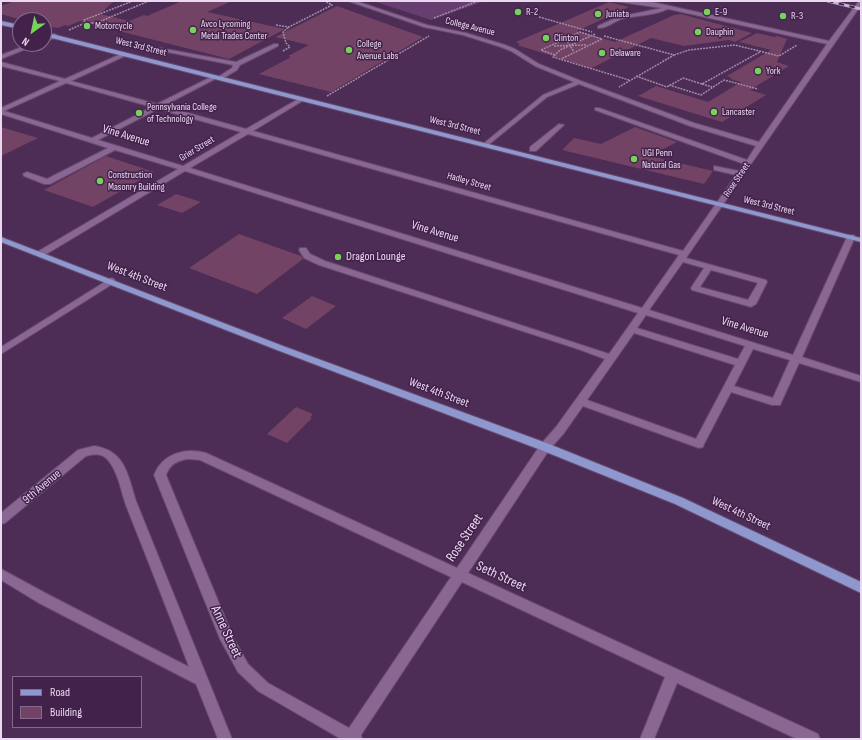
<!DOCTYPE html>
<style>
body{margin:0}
#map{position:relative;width:862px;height:740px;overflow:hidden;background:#4d2d56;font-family:"Sofia Sans Condensed",sans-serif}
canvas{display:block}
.frame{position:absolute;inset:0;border:2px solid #ead7f0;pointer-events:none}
.legend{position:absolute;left:12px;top:676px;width:130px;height:52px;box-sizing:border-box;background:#42224b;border:1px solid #856a8d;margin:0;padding:5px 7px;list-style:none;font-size:12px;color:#ead7f0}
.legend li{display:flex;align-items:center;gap:8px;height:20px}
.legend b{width:20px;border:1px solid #856a8d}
.north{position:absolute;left:12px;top:12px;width:40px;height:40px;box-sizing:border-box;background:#42224b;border:1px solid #856a8d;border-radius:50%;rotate:213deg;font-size:11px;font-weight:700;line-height:16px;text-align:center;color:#ead7f0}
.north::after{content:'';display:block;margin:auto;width:14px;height:18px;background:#76d25a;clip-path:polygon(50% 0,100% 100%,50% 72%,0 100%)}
</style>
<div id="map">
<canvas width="862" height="740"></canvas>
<div class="frame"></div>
<ul class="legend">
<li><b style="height:5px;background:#8e97ce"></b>Road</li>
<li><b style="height:11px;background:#724364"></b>Building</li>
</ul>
<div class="north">N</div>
</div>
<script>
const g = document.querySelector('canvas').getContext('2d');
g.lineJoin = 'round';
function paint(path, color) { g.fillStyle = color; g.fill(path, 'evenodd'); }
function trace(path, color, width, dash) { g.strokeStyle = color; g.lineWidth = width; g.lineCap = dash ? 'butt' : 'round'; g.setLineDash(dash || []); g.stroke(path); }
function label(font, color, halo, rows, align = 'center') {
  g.font = font + ' "Sofia Sans Condensed",sans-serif'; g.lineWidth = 3; g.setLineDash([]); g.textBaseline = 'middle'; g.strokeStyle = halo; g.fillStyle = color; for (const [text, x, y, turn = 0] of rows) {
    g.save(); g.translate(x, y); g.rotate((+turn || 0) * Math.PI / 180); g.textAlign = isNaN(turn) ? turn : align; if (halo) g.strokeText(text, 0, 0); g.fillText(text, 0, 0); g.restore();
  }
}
paint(new Path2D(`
 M373,1H485L431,20Z`), '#663e70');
paint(new Path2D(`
 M15,1H114L100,14L129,21L144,15L147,16L182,1H232L207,12L285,29L229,59L80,21L68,26L65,25L58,28L44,26V20H22L1,14V6Z
 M609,2L629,7L577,31L615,42L674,15L681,14L752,33L735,42L729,40L684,46L651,38L592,68L517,45L520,44L516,42Z
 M337,6L423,37L331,92L259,74L291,57L288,56L309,45L275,37Z
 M757,33L774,37L777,36L787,39L777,62L789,66L750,90L766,95L722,122L638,96L656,86L708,102L741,82L730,79L732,78L727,76L771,50L739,42Z
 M1,127L38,138L1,156Z
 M635,127L677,142L650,156L713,171L704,184L562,150L574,138L601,144Z
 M106,156L154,172L93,207L44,190Z
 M176,194L195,200L201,202L182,213L157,205Z
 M239,234L301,256L303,259L257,294L189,268Z
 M312,296L336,306L306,329L282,318Z
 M296,407L313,414L310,417L312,418L287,443L267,434Z`), '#724364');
const minor = new Path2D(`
 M348,1H356L427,25L466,33L505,45L515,49L539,64L581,81L694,123L759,142L827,44L668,9C653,16 637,15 621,19C614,22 606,29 598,28V26L618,17L662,8L613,1L652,2L829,41L859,1H861V5L686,258L766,280L767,282L756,304L751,307L692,290L691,288L704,268L683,262L649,310L793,355L847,237L848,235H854L855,237L802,357L861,376V382L799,363L780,405H772L731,392L704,444L703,447L699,448L583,406L564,433L549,450L468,573L818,734L820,739H797L677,683L654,739H640L665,677L462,582L361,735L362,739H341L258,691L238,672L220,639L154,475C162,454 185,447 206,453L457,568L541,444L556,427L605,359L578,349L319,265L304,258L299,250L300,248H306L310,254L325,261L609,354L638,313L185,171L43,256H37L36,254L37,252L178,169L115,150L50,184H44L24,176L23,174L27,172L47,179L108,148L1,114V108L60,81L1,66V62L65,79L123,53H127V55L71,81L157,104L213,76L218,77L232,68L233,65L162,51L159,49L160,48L236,62L274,44H278V46L240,65L237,70L222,79L217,78L163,106L246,129L300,98H304V100L253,131L683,251L736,175L714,170V166L739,171L744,164L595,110V108H599L747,160L756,146L690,126L579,84L547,97L487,146H483V144L543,95L574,82L535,66L511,51L501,47L463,35L424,27ZM66,83L152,107L92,138L4,111ZM158,109L241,132L183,166L98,140ZM248,134L679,255L642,308L190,168ZM711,270L758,283L748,300L700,287ZM646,315L745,346L738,359L637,328ZM634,333L735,365L696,439L587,400ZM753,349L790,360L773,398L734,386ZM189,459L200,460L451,577L349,728L268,683L248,664L233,637L166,475C170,464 178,460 189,459Z
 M55,34L58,36L57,37L44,42V38Z
 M30,44H38L1,59V55Z
 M559,124L564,125L536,151H530V147Z
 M111,278L114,279L115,281L114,283L1,354V347Z
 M94,446C125,450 128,475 136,501L232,739H218L196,684L39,603L1,580V569L49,595L189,667C169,614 148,561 127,508C121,493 119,473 108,460C102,453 94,454 86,456L5,523L1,524V513L78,450Z`);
const major = new Path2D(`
 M1,21L20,25V29L1,25Z
 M44,32L861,238V242L44,36Z
 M1,237L283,346L549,444L683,498L861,582V593L675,504L541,450L277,350L1,242Z`);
trace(minor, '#664a6d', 2);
trace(major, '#664a6d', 2);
trace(new Path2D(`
 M539,17L592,32
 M434,18L478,1
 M85,23L84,20L133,1
 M276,25L289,27L332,5L325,1
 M69,30L85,23H96L149,1
 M595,34L560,50L553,57L629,80
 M604,36L674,55L619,87
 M566,39L574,52
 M554,46L587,45
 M283,51L290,47L286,43L283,32L289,27
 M555,55L541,50L580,32L602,39L561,59
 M674,55L689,50L735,45L779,56L797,45
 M636,76L667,87L683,78L702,84L760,52
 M702,84L712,87
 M669,85L701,95L724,80L758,89
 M327,96L429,36`), '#a38aaa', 1.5, [2, 1]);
paint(minor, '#8a6693');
paint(major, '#8e97ce');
const rail = new Path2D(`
 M828,1L861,9`);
trace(rail, '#cab5d1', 3);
trace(rail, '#42224b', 2, [5.5]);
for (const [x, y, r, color] of [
 [518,12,4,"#76d25a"],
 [707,12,4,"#76d25a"],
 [598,14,4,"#76d25a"],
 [783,16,4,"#76d25a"],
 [87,26,4,"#76d25a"],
 [193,30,4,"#76d25a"],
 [698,32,4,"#76d25a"],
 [546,38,4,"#76d25a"],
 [349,50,4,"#76d25a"],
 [602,53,4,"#76d25a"],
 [758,71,4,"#76d25a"],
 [714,112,4,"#76d25a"],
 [139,113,4,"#76d25a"],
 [634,159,4,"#76d25a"],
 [100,181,4,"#76d25a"],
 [338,257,4,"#76d25a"]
]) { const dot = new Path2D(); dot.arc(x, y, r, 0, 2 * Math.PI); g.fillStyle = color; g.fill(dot); trace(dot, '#42224b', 1.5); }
label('10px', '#ead7f0', '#42224b', [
 ["R-2",526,12],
 ["E-9",715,12],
 ["Juniata",606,14],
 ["R-3",791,16],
 ["Avco Lycoming",201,24],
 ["Metal Trades Center",201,36],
 ["Motorcycle",95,26],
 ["Dauphin",706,32],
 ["Clinton",554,38],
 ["College",357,44],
 ["Avenue Labs",357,56],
 ["Delaware",610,53],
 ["York",766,71],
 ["Pennsylvania College",147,107],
 ["of Technology",147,119],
 ["Lancaster",722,112],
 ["UGI Penn",642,153],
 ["Natural Gas",642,165],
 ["Construction",108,175],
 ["Masonry Building",108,187]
], 'left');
label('10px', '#ead7f0', '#42224b', [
 ["College Avenue",470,27,14],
 ["West 3rd Street",141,47,14],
 ["West 3rd Street",455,126,14],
 ["Grier Street",197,149,-31],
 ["Rose Street",737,180,-56],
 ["Hadley Street",469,182,16],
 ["West 3rd Street",769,206,14]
]);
label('12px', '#ead7f0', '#42224b', [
 ["Vine Avenue",126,136,17],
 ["Vine Avenue",435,232,17],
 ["West 4th Street",137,277,21],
 ["Vine Avenue",745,328,17],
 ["West 4th Street",439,393,21],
 ["9th Avenue",42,487,-40],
 ["West 4th Street",741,514,25]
]);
label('12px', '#ead7f0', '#42224b', [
 ["Dragon Lounge",346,257]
], 'left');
label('14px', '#ead7f0', '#42224b', [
 ["Rose Street",465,538,-56],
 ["Seth Street",501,577,25],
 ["Anne Street",226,632,65]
]);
</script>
